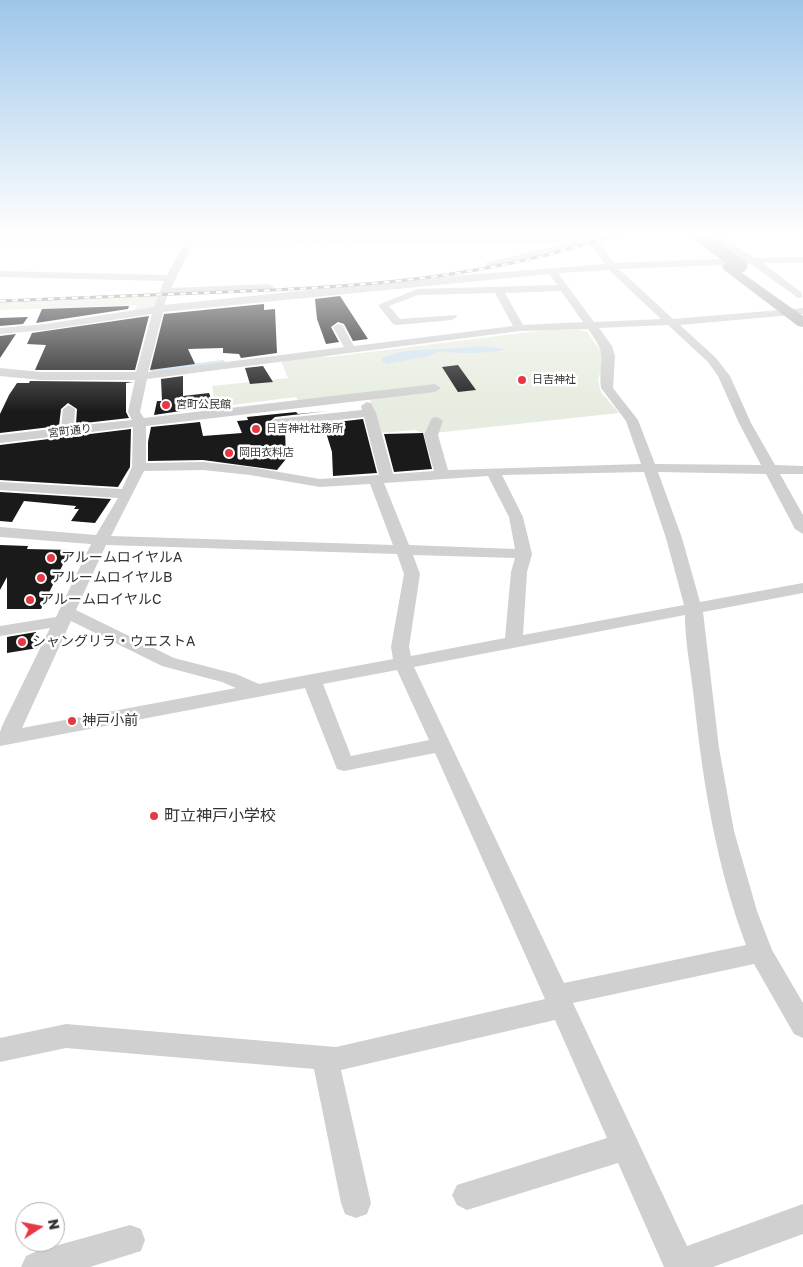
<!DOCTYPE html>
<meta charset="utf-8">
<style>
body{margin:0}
#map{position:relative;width:803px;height:1267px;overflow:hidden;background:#fff;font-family:"Golos Text",sans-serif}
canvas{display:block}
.north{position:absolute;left:15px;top:1202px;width:50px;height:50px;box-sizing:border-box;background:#fff;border:1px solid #adadad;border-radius:50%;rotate:79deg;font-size:14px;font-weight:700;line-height:20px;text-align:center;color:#333}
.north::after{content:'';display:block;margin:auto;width:18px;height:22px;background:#e63946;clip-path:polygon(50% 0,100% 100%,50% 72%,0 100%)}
</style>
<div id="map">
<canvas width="803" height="1267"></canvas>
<div class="north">N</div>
</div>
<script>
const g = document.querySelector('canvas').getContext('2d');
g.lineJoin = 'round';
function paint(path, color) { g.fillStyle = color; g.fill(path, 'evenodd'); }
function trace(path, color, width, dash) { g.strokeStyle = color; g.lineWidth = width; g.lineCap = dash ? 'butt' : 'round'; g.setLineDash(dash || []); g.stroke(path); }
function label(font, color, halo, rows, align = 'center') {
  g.font = font + ' "Golos Text","Noto Sans JP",sans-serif'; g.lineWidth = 5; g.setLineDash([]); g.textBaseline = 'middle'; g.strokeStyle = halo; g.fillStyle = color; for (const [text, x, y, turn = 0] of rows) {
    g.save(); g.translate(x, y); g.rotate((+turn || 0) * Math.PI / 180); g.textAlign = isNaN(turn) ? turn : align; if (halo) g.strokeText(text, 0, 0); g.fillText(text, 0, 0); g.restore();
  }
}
paint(new Path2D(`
 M159,295L153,310L133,312L137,305L0,310V301Z
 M546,330H580L587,332L602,353L603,363L598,380L601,392L619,413L425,434L415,430L380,433L368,393L298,401L296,397L216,407L212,386L288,378L281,361L318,356L330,357Z`), '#e6ecdf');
paint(new Path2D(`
 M475,346L507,349C497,352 470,354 460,353C447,353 441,349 430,356L387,364L382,361V358C411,345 445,352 475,346Z`), '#cfe2ee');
trace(new Path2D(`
 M153,371L223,362`), '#cfe2ee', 4);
paint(new Path2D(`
 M340,296L368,339L353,341L344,324L338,322L331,327L339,342L326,344L317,319L315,299Z
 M264,304V310L275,309L277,353L241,358L239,354L223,353V348L188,349L195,364L150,370L164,314Z
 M129,306L128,309L36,323L42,309Z
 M149,316L135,370H35L46,345L27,344L32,333Z
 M28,317L23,324L0,326V318Z
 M16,334L0,358V336Z
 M458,365L476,390L458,392L442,367Z
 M263,366L273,382L250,384L245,368Z
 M183,376V396L209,393L214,406L154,415L157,401H162L161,379Z
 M30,381L133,382L126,383V412L129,418L76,424L77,409L68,403L61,409L59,426L0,433V414L9,395L17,383H29Z
 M328,411L275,417L267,424L275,429L363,419L377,473L333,476L332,452L324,426L285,429L286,459L277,470L203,460L148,461V442L151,427L200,422L203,436L242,433L237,421L248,420L247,417L296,412L298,414Z
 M131,429L130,467L118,487L0,480V445Z
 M423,433L432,469L394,472L384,434Z
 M0,492L111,499L95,523L71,521L79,509H74L76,506L24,501L12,522L0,521Z
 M0,545L28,546L27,549L70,550L41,609H7V577L0,590Z
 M36,632L38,648L7,653V637Z`), '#1a1a1a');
paint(new Path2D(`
 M188,234L585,237L595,234H609L595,240L601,245L614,263L742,258L704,234H715L755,258L803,257V263H763L802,293V297L798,298L751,264L619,269L673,319L803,308V314L680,325L716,358L730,376L751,423L775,465L803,466V474H780L803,515V534L795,529L766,474L658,472L682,538L700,602L803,583V593L703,612L719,748L734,831L757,911L772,950L803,1003V1038L794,1034L754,964L573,1003L687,1246L803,1204V1234L713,1267H664L618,1163L467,1210L457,1205L452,1195L457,1185L607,1138L555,1020L341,1070L371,1203L367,1214L356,1218L345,1214L341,1203L314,1069L66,1048L0,1062V1038L66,1024L336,1047L545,999L435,753L344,771L337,769L305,688L0,746V732L3,724L50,628L0,636V626L56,617L91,544L0,537V527L96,535L118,498L0,490V482L122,489L132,467L133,427L0,443V435L61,428L63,409L69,405L75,409L74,426L132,420L128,412L135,380H41L0,376V368L41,372H136L152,314L46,330L0,334V328L46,324L154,307L164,281L0,277V271L167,275L185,241H0V235ZM194,241L568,243L486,263V267L489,268L551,254L587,243L595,249L605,264L416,279L164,305L168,294L269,290L274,287L269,284L171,288ZM609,270L661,319L594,322L558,273ZM549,274L557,285L417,289L378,305L393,324L397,325L452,320L457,317L456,315L400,319L389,306L418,295L495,293L513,326L354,346L342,325L338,324L333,327L344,347L148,372L163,312ZM561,291L583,322L523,325L505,293ZM668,325L708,362L718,376L739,423L761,465L655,464L638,420L613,388L615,356L612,346L599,328ZM588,329C610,359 598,356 601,388L626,421L641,464L448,470L438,435L443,421L437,417L432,418L424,435L434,471L393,474L376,413L371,403L367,402L361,406L362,410L275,419L269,423L275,427L364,417L379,475L320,479L250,467L203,462L146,463V426L435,392L441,388L435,384L144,418L140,412L147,379L520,331ZM203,470L250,475L320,487L370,484L393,545L111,536L144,471ZM644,472L666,538L684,605L523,635L527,572L532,554L523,517L502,475ZM488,476L509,517L515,549L409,545L384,483ZM106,545L397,554L404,574L391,647L393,659L259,684L236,674L174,658L76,610ZM413,555L515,558L511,572L505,638L411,656L409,647L420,574ZM685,615C685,643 691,671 694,699C703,783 716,865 746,945L564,983L414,667ZM71,621L162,666L222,682L236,688L22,728ZM397,670L429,740L351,756L323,684Z
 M130,1225L141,1229L145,1240L141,1251L90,1267H21L26,1256L37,1251Z`), '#d0d0d0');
paint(new Path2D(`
 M728,263L803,316V327L798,326L724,270L722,267L724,264Z`), '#ababab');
const rail = new Path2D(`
 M0,301C74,298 149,295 223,292C363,287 484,279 618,234`);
trace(rail, '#888', 3);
trace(rail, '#fff', 2, [6]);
trace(new Path2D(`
 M697,234L741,266`), '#ababab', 13);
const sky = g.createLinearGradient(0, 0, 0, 412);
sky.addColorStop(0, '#9ec6ea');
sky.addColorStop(0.57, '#fff');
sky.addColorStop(1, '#ffffff00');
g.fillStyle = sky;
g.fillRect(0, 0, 803, 412);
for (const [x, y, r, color] of [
 [522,380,5,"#e63946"],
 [166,405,5,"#e63946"],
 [256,429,5,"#e63946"],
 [229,453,5,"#e63946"],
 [51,558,5,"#e63946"],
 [41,578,5,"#e63946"],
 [30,600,5,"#e63946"],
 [22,642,5,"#e63946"],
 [72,721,5,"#e63946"],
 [154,816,5,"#e63946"]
]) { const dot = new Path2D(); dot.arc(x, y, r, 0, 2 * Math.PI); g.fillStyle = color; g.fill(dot); trace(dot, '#fff', 2); }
label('11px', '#333', '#fff', [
 ["日吉神社",532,380],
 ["宮町公民館",176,405],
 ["日吉神社社務所",266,429],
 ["岡田衣料店",239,453]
], 'left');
label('11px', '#333', '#fff', [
 ["宮町通り",70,431,-7]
]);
label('14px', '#333', '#fff', [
 ["アルームロイヤルA",61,558],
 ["アルームロイヤルB",51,578],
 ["アルームロイヤルC",40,600],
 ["シャングリラ・ウエストA",32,642],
 ["神戸小前",82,721]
], 'left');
label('16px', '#333', '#fff', [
 ["町立神戸小学校",164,816]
], 'left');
</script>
